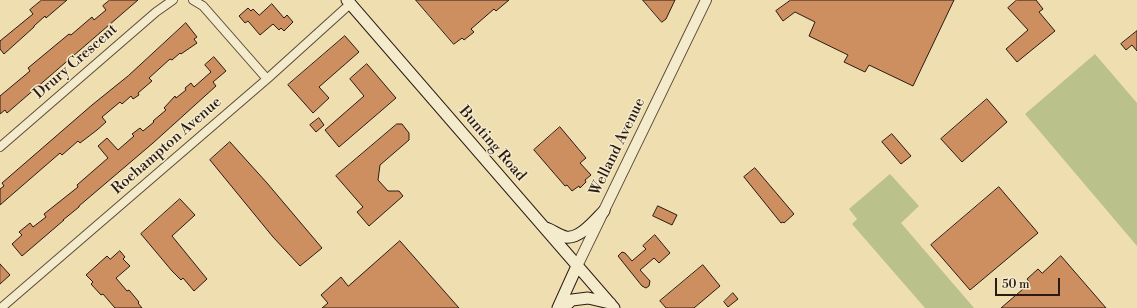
<!DOCTYPE html>
<style>
body{margin:0}
#map{position:relative;width:1137px;height:308px;overflow:hidden;background:#eedeb0;font-family:"Libre Bodoni",serif}
canvas{display:block}
.scale{position:absolute;left:995px;top:278px;width:65px;height:18px;box-sizing:border-box;border:2px solid #2a1a13;border-top:0;padding-left:5px;font-size:12px;line-height:14px;white-space:nowrap;color:#2a1a13;-webkit-text-stroke:3px #f4eacc;paint-order:stroke}
</style>
<div id="map">
<canvas width="1137" height="308"></canvas>
<div class="scale">50 m</div>
</div>
<script>
const g = document.querySelector('canvas').getContext('2d');
g.lineJoin = 'round';
function paint(path, color) { g.fillStyle = color; g.fill(path, 'evenodd'); }
function trace(path, color, width, dash) { g.strokeStyle = color; g.lineWidth = width; g.lineCap = dash ? 'butt' : 'round'; g.setLineDash(dash || []); g.stroke(path); }
function label(font, color, halo, rows, align = 'center') {
  g.font = font + ' "Libre Bodoni",serif'; g.lineWidth = 3; g.setLineDash([]); g.textBaseline = 'middle'; g.strokeStyle = halo; g.fillStyle = color; for (const [text, x, y, turn = 0] of rows) {
    g.save(); g.translate(x, y); g.rotate((+turn || 0) * Math.PI / 180); g.textAlign = isNaN(turn) ? turn : align; if (halo) g.strokeText(text, 0, 0); g.fillText(text, 0, 0); g.restore();
  }
}
paint(new Path2D(`
 M1095,54L1137,103V246L1025,114Z
 M890,174L919,206L901,223L974,308H925L852,224L857,219L849,209Z`), '#bbc18a');
const building = new Path2D(`
 M42,0H67L46,18L45,16L34,26V27L4,54L0,49V41L33,14L30,10Z
 M110,0H138L7,113L5,110L0,114V96L30,71L28,68L69,34L71,35L92,17L94,20L106,10L103,6Z
 M416,0H509L496,11L494,9L471,29L474,32L464,40L462,38L454,44Z
 M643,0H675L666,19L662,22Z
 M791,0H954L913,86L869,65L865,72L844,62L848,55L809,36L815,22L795,12L783,21L776,11Z
 M1017,0H1036L1043,9L1039,12L1055,31L1017,62L1006,49L1028,30L1008,8Z
 M272,4L284,18L287,15L293,22L284,31L281,28L279,30L273,24L260,35L248,21L245,23L239,16L248,8L251,11L253,9L259,15Z
 M186,23L197,37L194,39L197,43L181,54L180,53L172,60L170,59L149,78L152,81L138,93L139,95L133,99L131,96L122,104L120,102L102,117L106,122L97,130L80,143L78,141L62,155L60,153L0,205V189L4,186L2,183L92,105L128,76Z
 M1137,31V51L1132,45L1126,50L1121,44Z
 M345,36L359,52L319,87L329,98L313,113L288,85Z
 M214,57L226,71L213,82L216,86L153,143L79,206V207L63,220H64L22,256L12,244L22,235L19,232L30,223L33,227L46,217L44,214L78,187L77,185L108,158L98,146L107,138L118,150L134,136L132,134L140,128L143,131L154,122L153,121L166,110L164,108L175,96L176,98L186,90L185,88L191,83L194,87L211,72L205,65Z
 M367,64L396,98L339,147L325,130L364,96L350,79Z
 M987,99L1007,122L962,162L941,139Z
 M319,118L324,125L316,132L310,125Z
 M397,124H402L409,133V140L380,165L378,180L388,191H399L403,196L369,226L357,212L363,207L336,176Z
 M560,127L586,158L580,163L591,175L585,180L586,182L580,188L579,186L572,191L567,185L565,186L534,150Z
 M892,134L911,156L901,164L882,142Z
 M230,142L267,183L322,248L300,266L273,237L210,160Z
 M755,168L794,214L784,223L783,222L781,223L744,177Z
 M999,187L1038,233L970,290L931,245Z
 M180,199L195,215L172,236L207,279L194,291L183,278L181,280L172,271L141,234Z
 M658,206L677,215L672,225L653,216Z
 M655,235L670,253L659,263L654,258L640,270L650,281L649,286L646,288L642,286L618,256L622,252L625,253L632,261L646,249L643,246Z
 M400,241L459,308H322L328,303L321,295L341,277L348,286Z
 M120,251L125,257L123,259L130,266L116,278L127,291L129,290L139,302L138,303L142,308H115L103,294L101,295L91,284L93,282L86,275L107,256L110,259Z
 M1061,256L1106,308H1001L1030,283L1027,279L1038,269L1042,273Z
 M0,264L10,275L0,284Z
 M703,265L720,286L694,308H666L660,301Z
 M733,293L738,299L728,307L724,302Z`);
paint(building, '#ce8f60');
trace(building, '#2a1a13', 1);
const minor = new Path2D(`
 M193,0L203,6L267,79
 M0,147L156,12L173,0
 M1,308L267,79L350,4`);
const tertiary = new Path2D(`
 M577,266L706,0`);
const secondary = new Path2D(`
 M347,0L614,308
 M546,228C552,230 560,236 566,237C580,239 595,220 604,211
 M558,308L577,266
 M563,308L572,300L588,298L610,303`);
trace(minor, '#5b4b3a', 10);
trace(tertiary, '#5b4b3a', 12);
trace(secondary, '#2a1a13', 13);
trace(minor, '#f4eacc', 8);
trace(tertiary, '#f4eacc', 10);
trace(secondary, '#f4eacc', 11);
label('15px', '#2a1a13', '#f4eacc', [
 ["Drury Crescent",76,62,-41],
 ["Bunting Road",492,144,49],
 ["Roehampton Avenue",167,146,-41],
 ["Welland Avenue",618,147,-64]
]);
</script>
